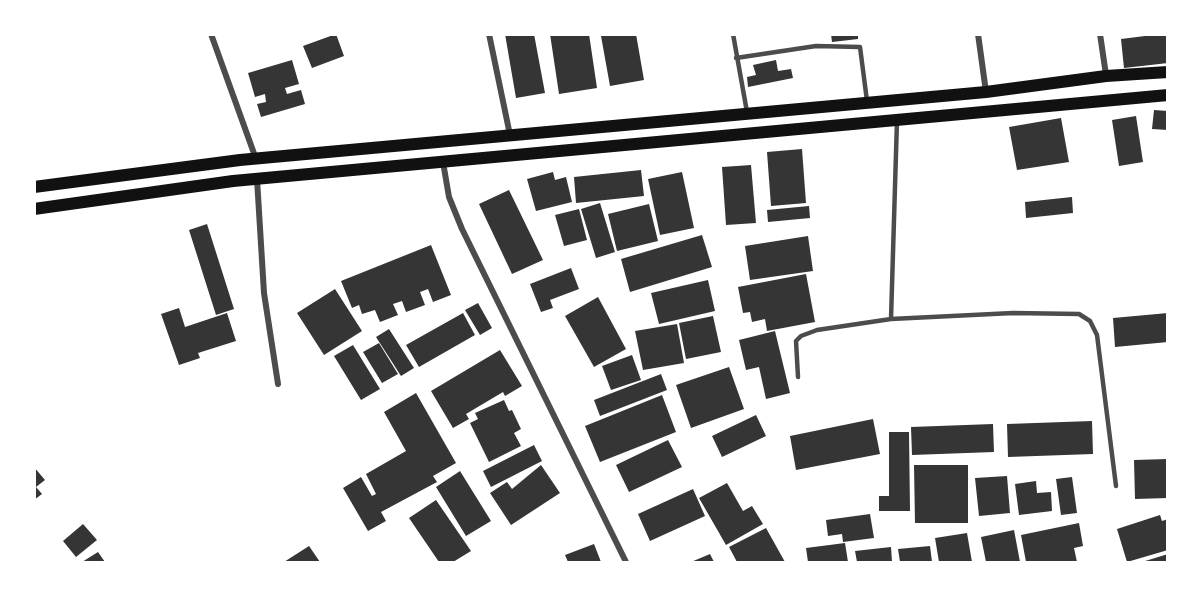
<!DOCTYPE html>
<style>
body{margin:0}
#map{position:relative;width:1202px;height:597px;overflow:hidden;background:#fff;font-family:Lora,serif}
canvas{display:block}
.frame{position:absolute;inset:0;border:36px solid #fff;pointer-events:none}
</style>
<div id="map">
<canvas width="1202" height="597"></canvas>
<div class="frame"></div>
</div>
<script>
const g = document.querySelector('canvas').getContext('2d');
g.lineJoin = 'round';
function paint(path, color) { g.fillStyle = color; g.fill(path, 'evenodd'); }
function trace(path, color, width, dash) { g.strokeStyle = color; g.lineWidth = width; g.lineCap = dash ? 'butt' : 'round'; g.setLineDash(dash || []); g.stroke(path); }
paint(new Path2D(`
 M336,34L344,56L312,68L303,46Z
 M505,34H534L545,93L516,98Z
 M550,34H589L597,88L559,94Z
 M636,34L644,80L610,86L601,36Z
 M831,34H858V39L832,42Z
 M1161,34H1168V63L1124,68L1121,39Z
 M292,60L299,84L285,88L287,94L301,90L305,104L261,117L257,104L266,102L265,94L255,97L248,73Z
 M776,60L778,71L791,69L793,78L748,87L747,77L756,75L753,65Z
 M1154,110L1168,111V130L1152,129Z
 M1136,116L1143,162L1119,166L1112,120Z
 M1061,118L1069,162L1017,170L1009,127Z
 M802,149L806,203L771,206L767,152Z
 M751,165L756,223L726,225L722,167Z
 M641,170L644,196L576,203L574,177Z
 M553,172L555,180L566,177L572,202L536,211L527,179Z
 M682,172L694,228L660,235L648,179Z
 M509,190L543,260L512,274L479,204Z
 M1072,197L1073,213L1026,218L1025,202Z
 M600,203L615,252L596,258L581,209Z
 M649,204L658,241L617,251L608,214Z
 M809,206L810,218L768,222L767,210Z
 M579,209L587,240L564,246L555,215Z
 M207,224L234,309L216,315L189,230Z
 M702,235L712,267L630,292L621,259Z
 M808,236L813,271L750,280L745,246Z
 M431,245L451,295L433,302L428,289L420,292L425,305L406,312L402,301L393,304L398,315L380,322L375,310L362,314L359,305L352,308L341,281Z
 M571,268L579,289L550,300L553,308L541,312L530,284Z
 M806,274L815,322L767,331L765,319L752,322L750,312L743,313L738,287Z
 M708,280L715,311L659,324L651,293Z
 M335,289L362,331L324,355L297,313Z
 M598,297L626,349L594,367L565,316Z
 M478,303L492,328L480,335L465,310Z
 M179,308L185,327L227,313L236,341L198,353L200,358L179,365L161,314Z
 M463,313L475,335L419,367L406,345Z
 M1168,313V342L1115,347L1113,318Z
 M713,316L721,352L686,359L679,323Z
 M677,324L684,363L643,370L635,331Z
 M389,329L414,368L401,376L376,337Z
 M775,331L790,393L766,399L759,367L746,370L739,340Z
 M379,343L398,374L382,383L363,352Z
 M353,345L380,389L361,400L334,356Z
 M500,350L522,386L505,396L503,392L466,414L469,419L453,428L431,391Z
 M632,355L641,380L611,390L602,366Z
 M729,367L744,409L691,428L676,385Z
 M661,374L667,390L600,416L594,400Z
 M416,393L456,463L433,476L437,482L381,512L386,521L368,531L343,488L361,477L372,496L376,494L366,474L406,451L384,412Z
 M662,395L676,432L600,462L585,426Z
 M504,400L509,411L512,410L521,429L514,433L521,446L489,462L470,423L478,419L475,413Z
 M756,415L766,436L722,457L712,436Z
 M873,419L880,454L796,470L790,436Z
 M1092,421L1093,454L1008,457L1007,424Z
 M993,424L994,452L912,455L911,427Z
 M889,432H909L910,511H879V496H889Z
 M668,440L682,467L629,492L616,465Z
 M534,445L542,461L491,487L483,471Z
 M1168,459V498L1135,499L1134,460Z
 M541,465L560,493L511,525L490,493L507,482L512,489Z
 M914,465H968V523H915Z
 M34,467L45,480L36,487L42,494L34,500Z
 M460,471L491,521L466,536L436,487Z
 M1007,476L1010,513L979,516L975,478Z
 M1072,477L1077,513L1061,515L1056,479Z
 M1036,481L1037,493L1051,492L1052,511L1019,515L1015,484Z
 M727,483L743,511L752,506L763,524L726,545L699,498Z
 M693,489L705,516L650,541L638,514Z
 M436,500L471,551L453,562H439L409,518Z
 M870,514L874,538L843,542L842,534L828,536L826,520Z
 M1160,515L1162,521L1168,519V550L1127,562L1117,529Z
 M1079,523L1083,546L1074,548L1077,562H1026L1021,535Z
 M83,524L97,540L76,557L63,541Z
 M766,528L785,562H737L729,547Z
 M1014,530L1020,562H986L981,537Z
 M967,533L972,562H939L935,538Z
 M845,543L848,562H808L806,548Z
 M594,544L601,562H568L565,555Z
 M309,546L320,562H284Z
 M930,546L932,562H900L898,549Z
 M891,547L892,562H857L855,551Z
 M98,552L105,562H82Z
 M710,554L714,562H691Z
 M1168,554V562H1142Z`), '#353535');
trace(new Path2D(`
 M733,34L747,112
 M736,58L816,46L860,47L867,101
 M891,319L897,120
 M798,377L796,341L801,336L817,330L891,319L1013,313L1079,314L1090,321L1097,335L1116,486`), '#4c4c4c', 4.5);
trace(new Path2D(`
 M211,34L256,159
 M489,34L510,135
 M978,34L986,92
 M1100,34L1106,75
 M443,162L449,197L462,229L626,562
 M257,179L264,293L278,384`), '#4c4c4c', 6);
trace(new Path2D(`
 M34,187L240,160L986,92L1106,76L1168,72
 M34,209L233,181L1168,95`), '#111', 12);
</script>
